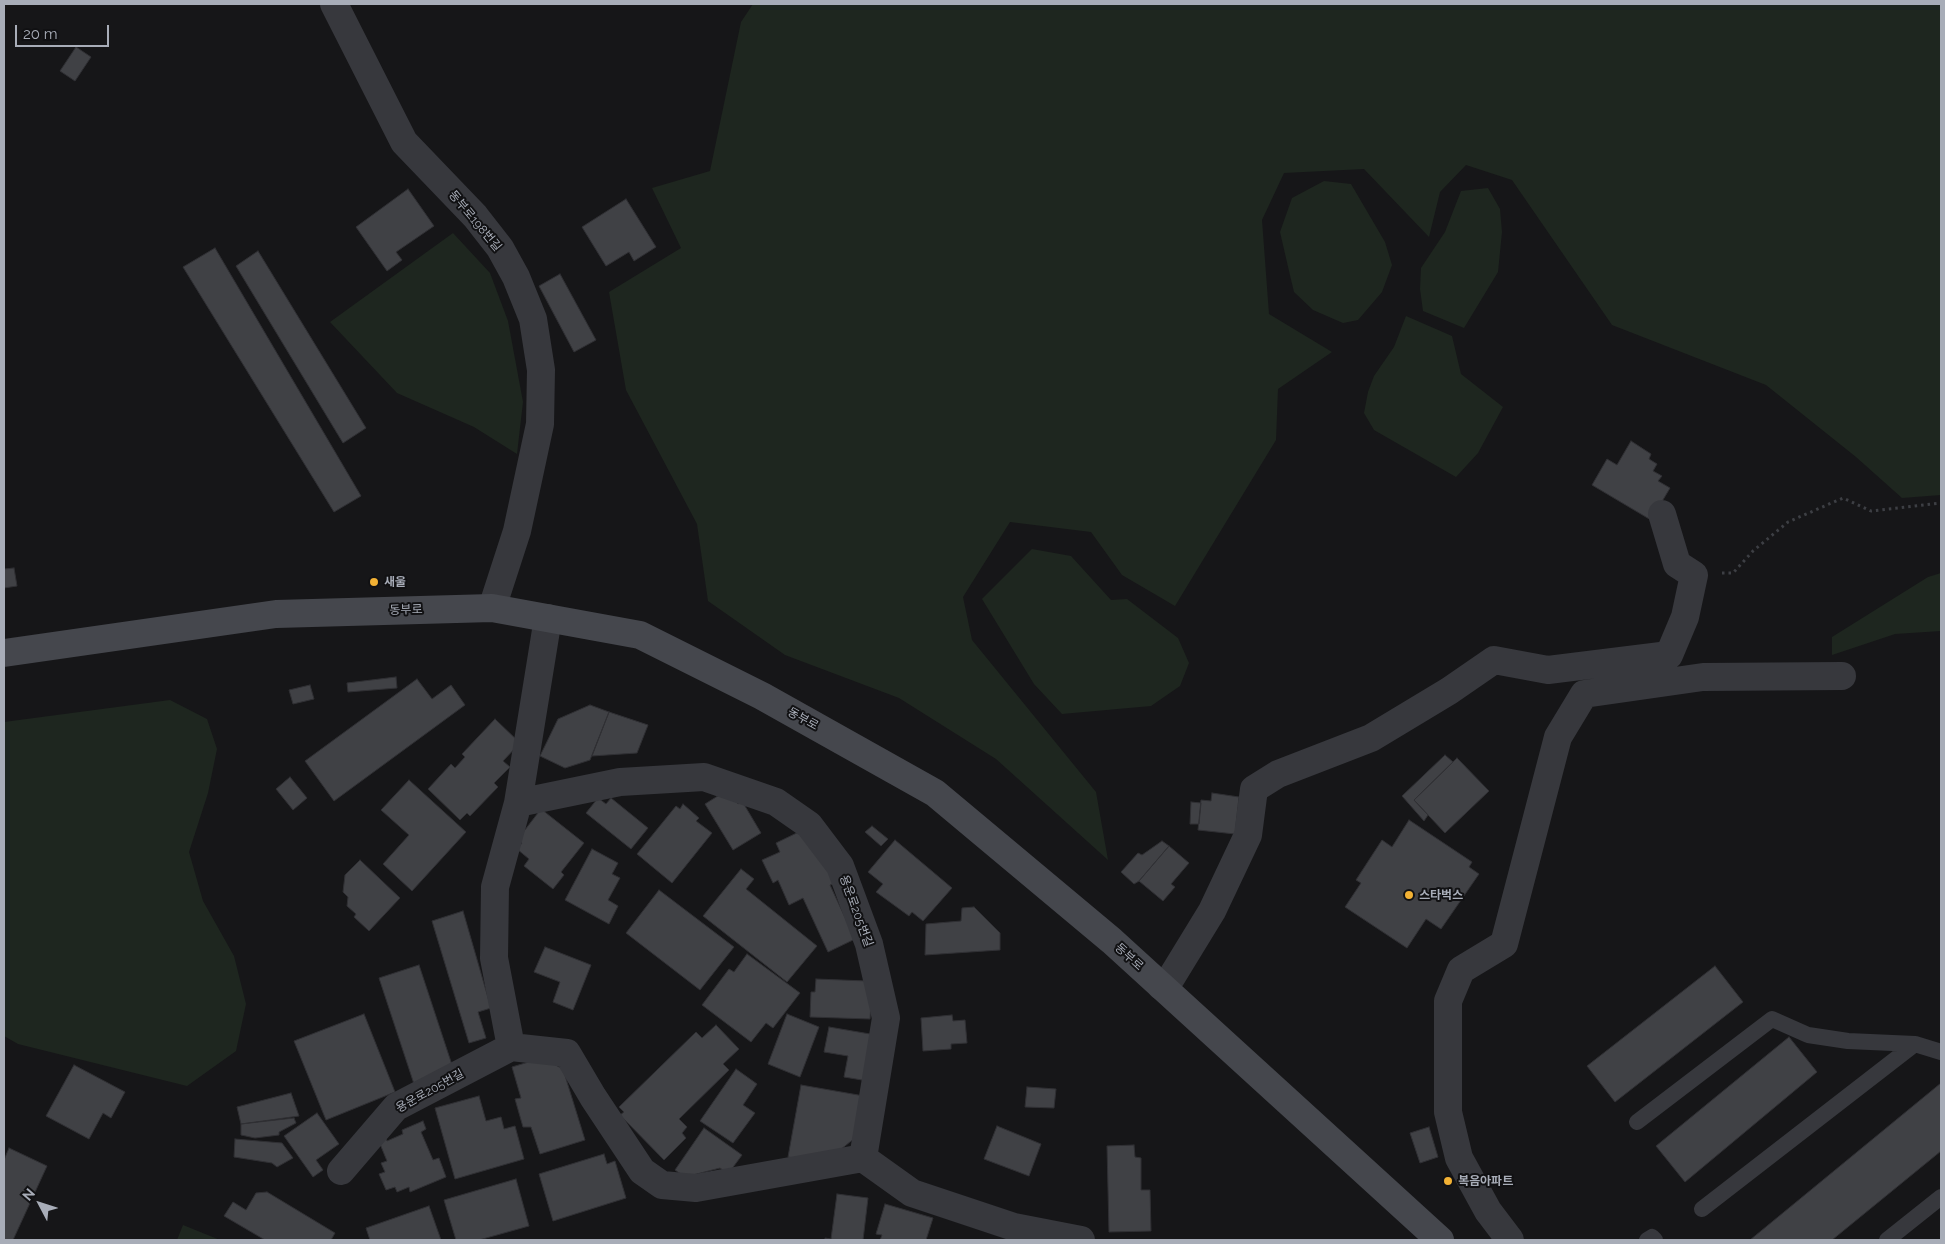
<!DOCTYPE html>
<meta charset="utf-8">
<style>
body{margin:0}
#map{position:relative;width:1945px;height:1244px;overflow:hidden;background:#161618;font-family:Raleway,sans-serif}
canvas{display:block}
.frame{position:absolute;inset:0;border:5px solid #a8adb8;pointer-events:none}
.north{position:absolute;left:15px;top:1179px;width:50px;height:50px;-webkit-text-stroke:4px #111113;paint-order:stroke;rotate:310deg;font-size:14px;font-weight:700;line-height:20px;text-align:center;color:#a8adb8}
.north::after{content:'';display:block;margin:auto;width:18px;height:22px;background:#a8adb8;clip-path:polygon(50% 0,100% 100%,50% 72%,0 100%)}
.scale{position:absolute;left:15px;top:25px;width:94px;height:22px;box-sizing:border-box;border:2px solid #a8adb8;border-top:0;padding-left:6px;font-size:15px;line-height:18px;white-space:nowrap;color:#a8adb8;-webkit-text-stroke:4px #111113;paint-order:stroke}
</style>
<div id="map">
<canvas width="1945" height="1244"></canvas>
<div class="frame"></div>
<div class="north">N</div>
<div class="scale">20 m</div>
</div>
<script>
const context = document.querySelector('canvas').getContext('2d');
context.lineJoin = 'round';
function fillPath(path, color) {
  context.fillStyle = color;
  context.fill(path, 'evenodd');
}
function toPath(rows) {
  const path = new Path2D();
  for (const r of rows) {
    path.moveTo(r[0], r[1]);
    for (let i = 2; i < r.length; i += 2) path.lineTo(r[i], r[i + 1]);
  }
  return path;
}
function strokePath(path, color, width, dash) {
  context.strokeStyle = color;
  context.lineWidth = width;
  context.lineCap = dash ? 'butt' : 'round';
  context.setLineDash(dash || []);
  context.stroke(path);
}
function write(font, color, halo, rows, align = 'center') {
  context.font = font + ' Raleway,"Noto Sans KR",sans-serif';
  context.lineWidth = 4;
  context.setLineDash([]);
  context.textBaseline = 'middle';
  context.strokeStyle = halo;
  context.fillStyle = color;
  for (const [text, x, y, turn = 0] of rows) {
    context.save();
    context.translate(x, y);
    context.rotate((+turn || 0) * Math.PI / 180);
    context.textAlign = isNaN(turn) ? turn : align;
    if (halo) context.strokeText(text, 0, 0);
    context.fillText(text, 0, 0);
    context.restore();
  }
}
fillPath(toPath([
 [753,4,1941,4,1941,495,1902,498,1856,457,1766,385,1612,325,1512,180,1466,165,1440,192,1429,237,1364,169,1284,173,1262,220,1269,314,1332,352,1278,389,1276,440,1175,606,1122,575,1091,532,1010,522,963,597,972,640,1096,792,1108,860,996,759,899,698,785,655,708,601,697,524,626,390,609,292,681,248,652,188,710,171,741,22],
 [1324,181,1351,184,1385,242,1392,265,1382,292,1358,320,1343,323,1313,310,1294,292,1289,271,1280,232,1292,198],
 [1488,188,1500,209,1502,232,1498,272,1464,328,1423,311,1420,289,1421,268,1445,232,1461,191],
 [453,233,490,273,508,321,523,402,517,454,474,427,397,393,330,322],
 [1406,316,1452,336,1461,374,1503,407,1478,453,1456,477,1374,430,1364,413,1368,392,1374,376,1394,347],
 [1032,549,1071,556,1111,600,1127,599,1178,638,1189,663,1180,686,1151,706,1062,714,1034,684,982,599],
 [1941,573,1941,631,1895,634,1832,655,1832,637,1928,577],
 [170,700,207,719,217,749,208,793,189,852,203,901,234,956,246,1004,236,1051,187,1086,18,1044,4,1036,4,722],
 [183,1225,220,1240,177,1240]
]), '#1e261f');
const building = toPath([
 [76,47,91,57,75,81,60,71,76,47],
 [408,189,434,226,396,252,402,260,387,271,356,227,408,189],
 [626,199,656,247,634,261,629,252,606,266,582,227,626,199],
 [215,248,361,496,334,512,183,267,215,248],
 [258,251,366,428,343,443,236,266,258,251],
 [560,274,596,340,574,352,539,286,560,274],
 [1631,441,1651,454,1649,459,1657,464,1653,471,1662,476,1658,481,1670,488,1651,520,1592,485,1607,459,1617,465,1631,441],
 [14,568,17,586,4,588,4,569,14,568],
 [396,677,397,688,348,692,347,683,396,677],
 [417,679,432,699,451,685,465,705,334,801,305,761,417,679],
 [310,685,314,699,293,704,289,690,310,685],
 [590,705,609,712,590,760,565,768,540,756,558,719,590,705],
 [609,712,648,725,637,753,592,756,609,712],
 [495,719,520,743,503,761,510,767,494,783,498,787,470,816,467,813,460,820,428,789,451,764,455,768,465,757,462,754,495,719],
 [1445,755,1453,762,1414,800,1428,815,1424,821,1402,796,1445,755],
 [1457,758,1489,791,1445,833,1414,800,1457,758],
 [290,777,307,798,293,810,276,789,290,777],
 [409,780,466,832,412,891,383,864,409,835,381,810,409,780],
 [729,789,738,804,742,801,761,833,733,850,705,804,729,789],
 [1212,793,1239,797,1235,834,1198,830,1201,800,1211,801,1212,793],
 [598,798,606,804,611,798,648,828,631,849,586,813,598,798],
 [1191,802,1201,803,1199,824,1190,824,1191,802],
 [683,804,699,818,696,821,712,833,672,883,637,854,676,806,680,809,683,804],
 [541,809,584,843,561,872,564,875,553,889,524,866,529,859,517,849,522,843,518,839,541,809],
 [1409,820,1472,862,1469,867,1479,874,1441,929,1426,919,1407,948,1345,907,1361,883,1356,880,1382,840,1392,847,1409,820],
 [872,826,888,839,881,846,865,832,872,826],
 [805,829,835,883,830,885,855,939,828,952,803,898,789,905,778,880,773,883,762,860,780,852,776,843,805,829],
 [895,840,952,888,923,921,912,912,909,916,876,892,883,884,868,872,895,840],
 [1162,841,1169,846,1139,881,1134,884,1121,872,1138,853,1142,855,1162,841],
 [1169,846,1189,863,1171,884,1175,887,1163,901,1139,881,1169,846],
 [592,849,618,863,612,874,620,878,608,900,618,906,609,924,565,900,592,849],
 [360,860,400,898,369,931,354,917,356,914,347,906,348,897,343,892,345,875,360,860],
 [741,869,754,879,746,889,817,946,787,982,703,916,741,869],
 [659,890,734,947,700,990,626,933,659,890],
 [974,907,1000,933,1000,950,925,955,926,924,961,921,962,908,974,907],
 [463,911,491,1008,478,1012,486,1038,469,1043,432,921,463,911],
 [545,947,591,965,573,1010,553,1002,560,982,534,972,545,947],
 [747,954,800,993,773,1028,766,1023,751,1042,702,1005,729,969,734,972,747,954],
 [419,965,455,1074,415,1087,379,978,419,965],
 [1715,966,1743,1002,1615,1102,1587,1066,1715,966],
 [816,979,867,981,872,987,870,1019,810,1017,811,992,815,992,816,979],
 [364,1014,395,1092,326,1120,294,1041,364,1014],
 [787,1014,819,1027,800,1077,768,1064,787,1014],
 [952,1015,953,1021,965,1020,967,1043,951,1044,951,1049,923,1051,921,1018,952,1015],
 [716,1025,739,1049,723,1064,729,1070,679,1119,687,1127,682,1133,686,1138,664,1160,620,1115,624,1112,619,1107,696,1032,702,1038,716,1025],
 [829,1027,876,1035,868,1081,844,1077,848,1056,824,1052,829,1027],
 [1789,1037,1817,1072,1685,1182,1656,1146,1789,1037],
 [542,1058,563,1069,585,1140,540,1154,531,1127,523,1127,515,1099,521,1098,512,1067,542,1058],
 [74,1065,125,1092,111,1118,103,1113,89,1139,46,1116,74,1065],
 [736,1069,757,1084,743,1105,755,1113,733,1143,700,1121,736,1069],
 [1941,1083,1941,1151,1832,1240,1750,1240,1941,1083],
 [801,1085,864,1096,856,1137,834,1155,804,1160,788,1157,801,1085],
 [1027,1087,1056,1089,1054,1108,1025,1107,1027,1087],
 [291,1093,299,1116,241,1124,237,1107,291,1093],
 [479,1096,486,1121,501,1117,504,1129,515,1126,524,1159,455,1179,435,1108,479,1096],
 [317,1113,339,1144,316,1160,323,1170,313,1177,284,1136,317,1113],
 [294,1118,296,1123,279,1132,279,1135,255,1138,241,1135,241,1124,294,1118],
 [423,1121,426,1129,421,1132,433,1160,439,1158,446,1177,410,1192,409,1187,397,1192,395,1187,386,1190,379,1174,385,1172,381,1163,387,1161,378,1139,385,1136,387,1141,403,1134,402,1130,423,1121],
 [997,1126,1041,1144,1029,1176,984,1159,997,1126],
 [1429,1127,1438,1157,1420,1163,1410,1133,1429,1127],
 [704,1128,742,1155,728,1174,720,1168,685,1177,675,1170,704,1128],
 [235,1139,282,1143,293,1158,277,1167,272,1163,234,1157,235,1139],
 [1134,1145,1135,1157,1141,1158,1141,1190,1150,1190,1151,1231,1109,1232,1107,1146,1134,1145],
 [9,1148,47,1166,13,1240,4,1240,4,1160,9,1148],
 [604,1154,607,1164,615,1161,626,1198,553,1221,539,1174,604,1154],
 [516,1179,529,1226,479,1240,456,1240,444,1200,516,1179],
 [267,1192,335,1233,331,1240,265,1240,224,1216,233,1202,246,1210,256,1193,267,1192],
 [837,1194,868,1198,863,1240,825,1240,825,1238,831,1239,837,1194],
 [885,1204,933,1218,926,1240,880,1240,882,1235,876,1234,885,1204],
 [429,1206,441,1240,370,1240,366,1228,429,1206]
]);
fillPath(building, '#404145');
strokePath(building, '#303034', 1);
strokePath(toPath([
 [1722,573,1733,573,1753,551,1788,522,1843,498,1871,511,1941,503]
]), '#3d3f44', 3, [2.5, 4]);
strokePath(toPath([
 [1637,1122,1772,1019,1808,1035,1848,1041,1915,1044,1941,1052],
 [1702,1209,1915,1044],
 [1647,1240,1652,1237,1655,1240],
 [1887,1240,1941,1197]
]), '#37383d', 16);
strokePath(toPath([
 [334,4,404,142,475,216,500,248,516,277,533,319,541,370,540,424,517,531,492,608],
 [518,803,620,782,704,777,776,802,809,825,840,866,869,944,886,1018,863,1158],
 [1161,986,1171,978,1212,911,1248,835,1254,789,1278,774,1371,738,1449,691,1494,660,1548,670,1669,655,1685,617,1694,575,1677,564,1662,514],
 [511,1047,494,958,495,887,518,803,548,618],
 [341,1171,396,1107,511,1047,567,1053,593,1097,642,1171,662,1185,696,1188,863,1158,912,1193,1014,1227,1081,1240],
 [1510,1240,1488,1211,1459,1158,1448,1112,1448,1001,1461,970,1504,944,1558,737,1584,694,1703,677,1842,676]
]), '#37383d', 28);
strokePath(toPath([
 [4,653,276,614,492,608,640,635,762,696,935,793,1112,941,1440,1240]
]), '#45474d', 28);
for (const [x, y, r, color] of [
 [374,582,5,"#f2b134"],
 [1409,895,5,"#f2b134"],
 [1448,1181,5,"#f2b134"]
]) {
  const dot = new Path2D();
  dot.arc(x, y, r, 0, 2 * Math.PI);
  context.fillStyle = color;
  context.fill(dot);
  strokePath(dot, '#111113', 2);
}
write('12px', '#a8adb8', '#111113', [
 ["동부로198번길",475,221,50],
 ["동부로",406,610,-2],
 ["동부로",803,719,29],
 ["용운로205번길",856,911,70],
 ["동부로",1129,957,42],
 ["용운로205번길",430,1091,-29]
]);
write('bold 12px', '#a8adb8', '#111113', [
 ["새울",384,582],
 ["스타벅스",1419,895],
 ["복음아파트",1458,1181]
], 'left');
</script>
